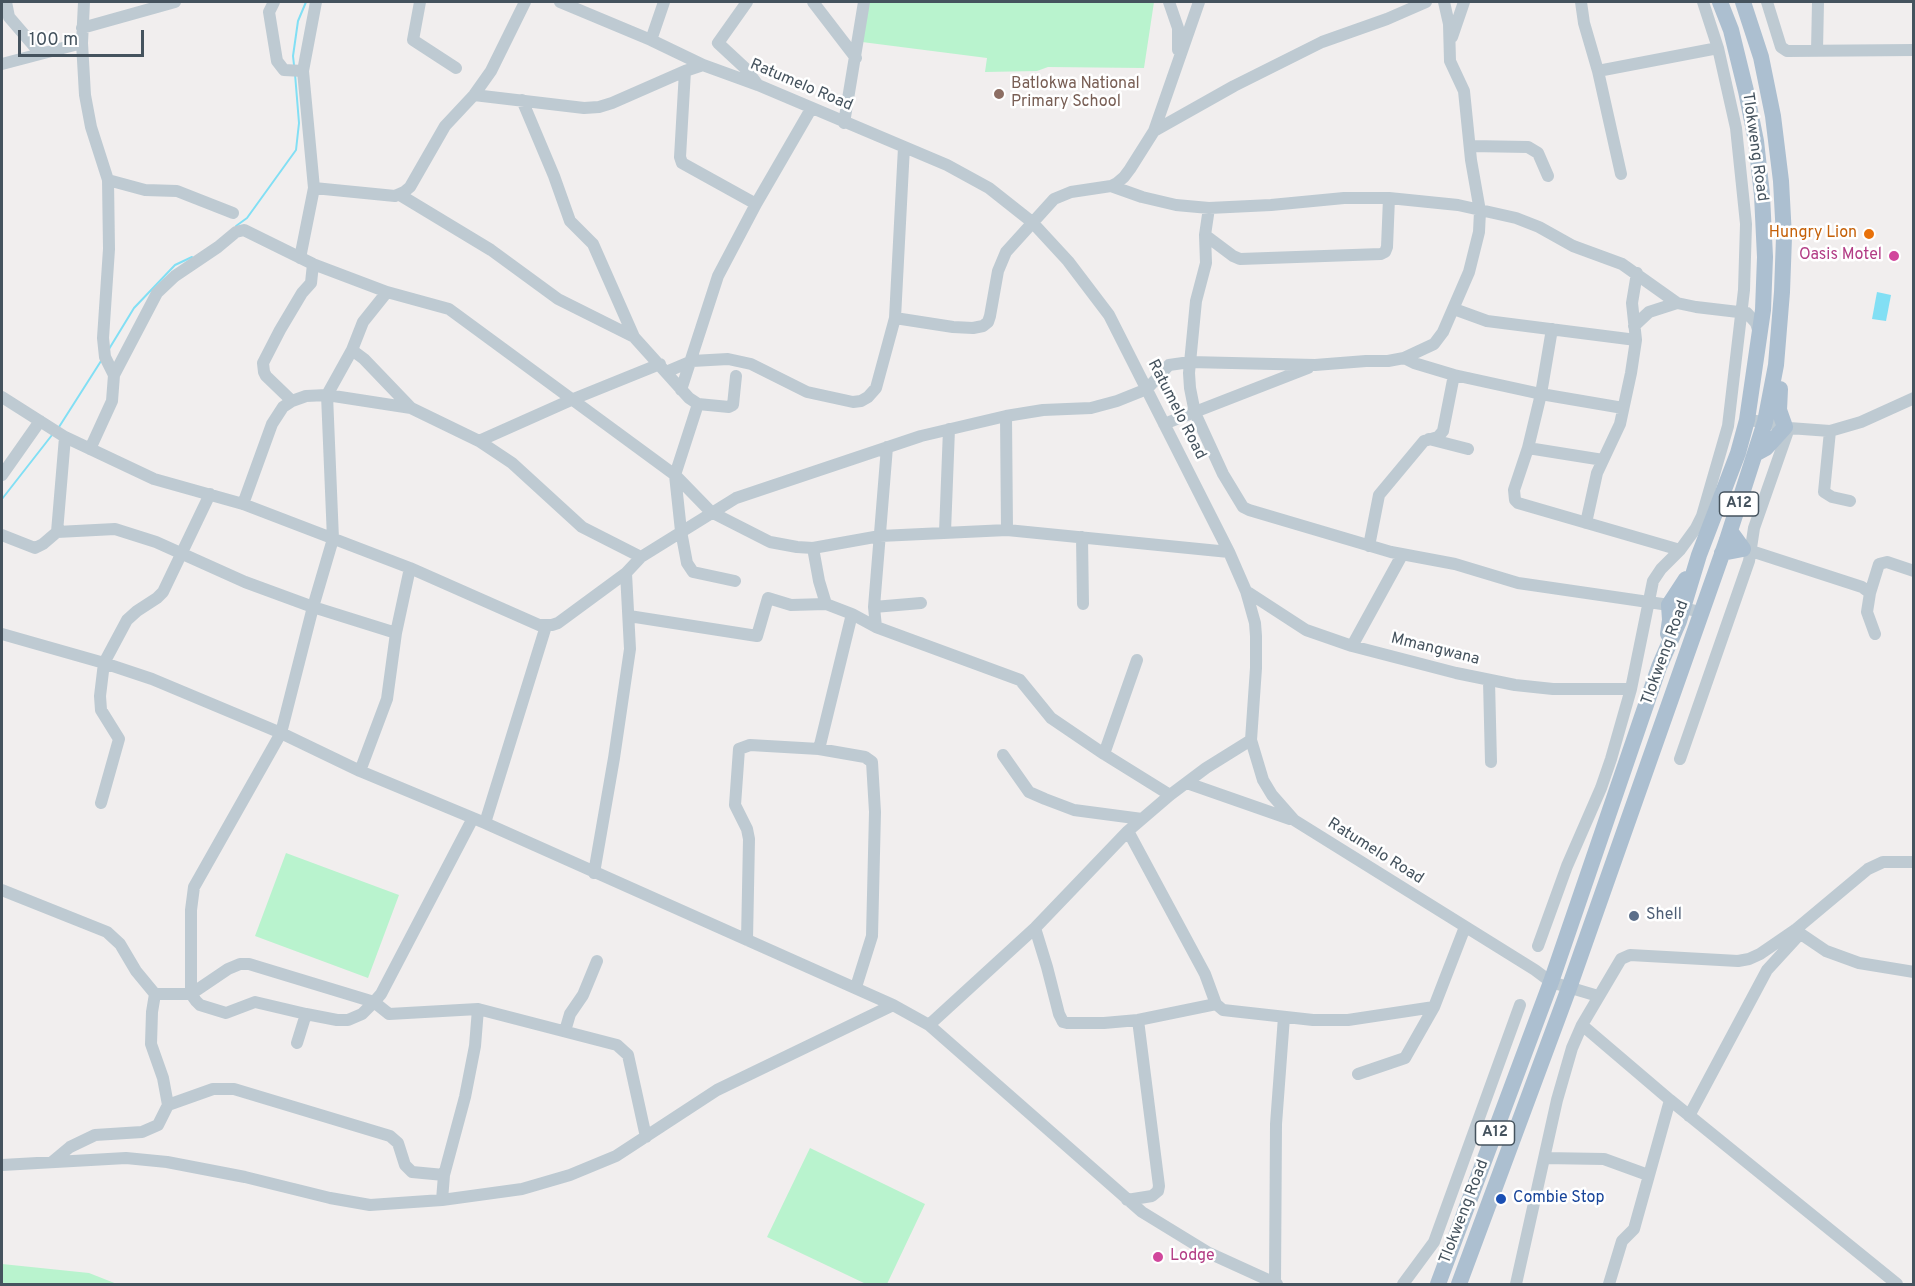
<!DOCTYPE html>
<style>
body{margin:0}
#map{position:relative;width:1915px;height:1286px;overflow:hidden;background:#f1eeee;font-family:Overpass,sans-serif}
canvas{display:block}
.frame{position:absolute;inset:0;border:3px solid #45535e;pointer-events:none}
.scale{position:absolute;left:18px;top:30px;width:126px;height:27px;box-sizing:border-box;border:3px solid #45535e;border-top:0;padding-left:8px;font-size:18px;line-height:21px;white-space:nowrap;color:#45535e;-webkit-text-stroke:4px #fff;paint-order:stroke}
</style>
<div id="map">
<canvas width="1915" height="1286"></canvas>
<div class="frame"></div>
<div class="scale">100 m</div>
</div>
<script>
const context = document.querySelector('canvas').getContext('2d');
context.lineJoin = 'round';
function fillPath(path, color) {
  context.fillStyle = color;
  context.fill(path, 'evenodd');
}
function toPath(rows) {
  const path = new Path2D();
  for (const r of rows) {
    path.moveTo(r[0], r[1]);
    for (let i = 2; i < r.length; i += 2) path.lineTo(r[i], r[i + 1]);
  }
  return path;
}
function strokePath(path, color, width, dash) {
  context.strokeStyle = color;
  context.lineWidth = width;
  context.lineCap = dash ? 'butt' : 'round';
  context.setLineDash(dash || []);
  context.stroke(path);
}
function write(font, color, halo, rows, align = 'center') {
  context.font = font + ' Overpass,sans-serif';
  context.lineWidth = 5;
  context.setLineDash([]);
  context.textBaseline = 'middle';
  context.strokeStyle = halo;
  context.fillStyle = color;
  for (const [text, x, y, turn = 0] of rows) {
    context.save();
    context.translate(x, y);
    context.rotate((+turn || 0) * Math.PI / 180);
    context.textAlign = isNaN(turn) ? turn : align;
    if (halo) context.strokeText(text, 0, 0);
    context.fillText(text, 0, 0);
    context.restore();
  }
}
fillPath(toPath([
 [869,2,1154,2,1144,68,1048,67,1037,71,985,72,987,58,862,42],
 [286,853,399,895,368,978,255,936],
 [810,1148,925,1204,887,1284,866,1284,767,1237],
 [2,1264,89,1273,117,1284,2,1284]
]), '#b9f3ce');
fillPath(toPath([
 [1877,292,1891,295,1886,321,1872,319]
]), '#82dff4');
strokePath(toPath([
 [294,65,293,56,298,21,306,2],
 [236,226,247,218,296,150,299,123,295,74],
 [109,349,134,308,175,265,192,257],
 [59,427,101,361],
 [2,499,52,435]
]), '#82dff4', 2);
strokePath(toPath([
 [6,2,9,17,40,53],
 [84,2,82,43,85,95,91,127,108,180,109,249,103,338,105,357,114,375,112,401,90,449],
 [274,2,269,12,277,61,284,70,303,71],
 [420,2,413,40,456,68],
 [560,2,651,40,703,65,758,85,947,165,989,188,1032,222,1068,261,1109,315,1229,552,1246,591,1255,623,1256,636,1256,668,1251,740,1263,780,1272,795,1294,820,1535,970,1551,982,1598,996],
 [747,2,718,43,746,69,758,85],
 [813,2,856,58],
 [1169,2,1178,28,1178,50],
 [1581,2,1584,23,1598,71,1621,174],
 [1767,2,1781,47,1787,51,1914,50],
 [82,28,175,2],
 [1452,37,1464,2],
 [651,40,664,2],
 [1817,51,1818,2],
 [2,64,82,43],
 [685,71,680,157,682,163,756,204],
 [1598,71,1718,48],
 [474,95,584,108,599,107,612,103,685,71,703,65],
 [522,100,554,176,570,221,593,244,634,337,689,398,698,404,675,475,681,531,687,563,693,572,735,581],
 [844,123,864,2],
 [1154,131,1199,2],
 [1470,146,1528,147,1538,153,1548,176],
 [108,180,145,190,177,191,233,213],
 [1111,186,1142,197,1176,205,1209,208,1271,205,1344,198,1389,198,1458,205,1516,218,1539,227,1573,246,1622,264,1677,303,1696,307,1747,313,1756,323,1759,333],
 [314,188,395,196,404,192,410,187,445,126,474,95,491,71,525,2],
 [400,195,491,250,558,299,634,337],
 [1209,208,1205,235,1206,263,1196,301,1189,373,1190,388,1195,413,1223,474,1243,507,1249,510,1391,552,1455,564,1518,583,1669,605,1701,612],
 [1205,235,1233,256,1240,259,1381,254,1385,252,1387,247,1389,198],
 [300,258,314,188,303,71,316,2],
 [387,292,363,322,352,350,364,359,411,408,479,441,512,463,582,527,641,557],
 [1454,309,1487,321,1636,340],
 [895,318,953,327,973,328,983,326,988,322,990,316,998,271,1006,252,1054,199,1071,192,1111,186,1117,183,1124,177,1130,169,1154,131,1234,86,1322,42,1387,19,1426,2],
 [1634,326,1649,312,1677,303],
 [1552,329,1541,394,1528,448,1514,490,1515,500,1518,503,1680,550],
 [1404,358,1414,363,1454,375,1541,394,1623,408],
 [666,372,692,361,728,359,751,364,807,392,853,402,861,401,868,397,876,388,895,318,904,147],
 [114,375,157,293,175,276,218,247,236,232,244,230,313,264,387,292,449,309,675,475,711,512,770,542,797,547,813,548,880,536,1007,530,1229,552],
 [681,390,718,276,756,204,811,109],
 [2,397,65,437,154,479,243,504,410,568,539,625,552,625,558,623,626,573,641,557,736,498,921,436,1006,416,1043,410,1091,408,1117,401,1147,389,1169,365,1190,362,1315,365,1366,361,1388,361,1404,358,1434,344,1443,332,1469,272,1479,232,1480,211,1471,160,1464,91,1450,61,1449,24,1444,2],
 [292,401,266,376,264,372,263,363,280,330,302,293,311,283,313,264],
 [698,404,729,407,733,405,736,376],
 [1006,416,1007,530],
 [1747,420,1765,422,1789,428,1830,431,1861,422,1914,398],
 [1164,424,1308,368],
 [1830,431,1824,492,1832,497,1850,501],
 [1429,439,1468,449],
 [479,441,571,400,660,364],
 [1528,448,1603,460],
 [2,475,40,421],
 [243,504,272,424,283,407,292,401,306,396,327,395,411,408],
 [1586,523,1597,473,1620,424,1631,373,1636,340,1632,303,1637,273],
 [57,532,65,437],
 [945,532,949,429],
 [2,535,35,548,43,544,57,532,115,529,156,542,245,582,313,607,396,633],
 [1082,537,1083,604],
 [1369,546,1379,495,1424,441,1438,437,1443,431,1454,375],
 [813,548,819,581,826,604],
 [1745,549,1862,587,1870,593,1867,612,1875,634],
 [1246,591,1306,630,1352,646,1456,673,1515,685,1553,689,1631,689],
 [1870,593,1879,564,1887,562,1914,571],
 [874,607,921,603],
 [629,616,757,636,768,598,791,605,826,604,852,614,876,627,1020,680,1051,718,1104,754,1170,795],
 [876,627,874,607,887,447],
 [2,634,104,663,152,679,281,733,360,771,485,823,893,1005,929,1025,1142,1212,1209,1253,1277,1284],
 [1352,646,1402,555],
 [1489,681,1491,762],
 [819,749,852,614],
 [1104,754,1137,660],
 [1003,755,1029,792,1045,799,1074,810,1142,819],
 [1680,759,1749,561,1754,528,1789,428],
 [360,771,387,699,396,633,410,568],
 [1187,783,1290,819],
 [101,803,119,739,101,710,100,696,104,663,127,620,137,611,157,598,163,592,210,494],
 [473,818,381,994,374,1002,389,1014,478,1009,617,1045,628,1055,646,1137],
 [485,823,546,626],
 [1128,831,1205,974,1216,1004,1223,1010,1313,1020,1348,1020,1434,1007,1465,927],
 [594,873,614,758,630,649,626,573],
 [2,890,107,932,120,944,136,971,155,994,152,1012,151,1044,163,1078,168,1105,158,1125,142,1132,95,1135,70,1147,52,1162],
 [1035,928,1047,967,1059,1014,1063,1022,1067,1023,1104,1023,1138,1020,1216,1004],
 [1795,930,1826,951,1859,963,1914,972],
 [747,940,749,839,747,829,735,805,739,749,750,745,819,749,865,757,872,762,875,812,872,936,856,987],
 [1538,946,1567,866,1601,788,1611,759,1631,689,1653,581,1661,569,1680,550,1696,528,1702,516,1728,426,1744,290,1746,224,1736,128,1718,48,1703,2],
 [155,994,191,994,228,969,240,964,249,964,374,1002,362,1014,348,1020,337,1020,306,1014],
 [929,1025,1035,928,1128,831,1170,795,1206,768,1251,740],
 [1582,1025,1670,1100,1897,1284],
 [565,1031,570,1014,583,995,597,961],
 [297,1043,306,1014,255,1002,226,1013,200,1005,196,1001,191,994,191,910,194,887,281,733,313,607,333,539,327,395,352,350],
 [1358,1074,1405,1058,1434,1007],
 [168,1105,213,1089,234,1089,390,1136,398,1143,405,1165,412,1172,444,1175],
 [1689,1116,1767,970,1800,934],
 [1544,1158,1604,1159,1648,1175],
 [2,1165,126,1158,167,1162,245,1177,330,1198,370,1205,442,1200,522,1189,570,1175,616,1156,717,1090,893,1005],
 [442,1200,444,1175,465,1097,475,1046,478,1009],
 [1127,1200,1152,1196,1158,1191,1159,1186,1138,1020],
 [1275,1284,1276,1124,1284,1017],
 [1403,1284,1434,1242,1520,1005],
 [1516,1284,1557,1100,1572,1048,1582,1025,1621,959,1630,955,1738,961,1749,959,1760,954,1795,930,1868,869,1883,862,1914,862],
 [1609,1284,1622,1241,1634,1229,1670,1100]
]), '#becad2', 12);
strokePath(toPath([
 [1755,454,1766,448,1785,427,1779,410,1780,389],
 [1722,553,1743,549,1730,531],
 [1668,634,1670,620,1669,605,1686,579],
 [1438,1284,1551,982,1659,667,1679,621,1699,555,1738,453,1747,420,1763,310,1765,257,1762,195,1756,141,1746,91,1731,30,1720,2],
 [1459,1284,1569,988,1727,540,1765,422,1776,365,1782,292,1784,237,1781,181,1773,116,1761,57,1743,2]
]), '#acbfd0', 16);
for (const [x, y, r, color] of [
 [999,94,6,"#8d6e63"],
 [1869,234,6,"#e8710a"],
 [1894,256,6,"#d1479c"],
 [1634,916,6,"#5c6f8a"],
 [1501,1199,6,"#1a4fb4"],
 [1158,1257,6,"#d1479c"]
]) {
  const dot = new Path2D();
  dot.arc(x, y, r, 0, 2 * Math.PI);
  context.fillStyle = color;
  context.fill(dot);
  strokePath(dot, '#fff', 2);
}
for (const [x, y, w] of [
 [1739,504,39],
 [1495,1133,39]
]) {
  const box = new Path2D();
  box.roundRect(x - w / 2, y - 12, w, 24, 4.5);
  context.fillStyle = '#fff';
  context.fill(box);
  strokePath(box, '#45535e', 1.5);
}
write('bold 15px', '#45535e', null, [
 ["A12",1739,504],
 ["A12",1495,1133]
]);
write('16px', '#785e54', '#fff', [
 ["Batlokwa National",1011,85],
 ["Primary School",1011,103]
], 'left');
write('16px', '#45535e', '#fff', [
 ["Ratumelo Road",801,86,23],
 ["Tlokweng Road",1754,147,82],
 ["Ratumelo Road",1176,410,63],
 ["Mmangwana",1435,650,14],
 ["Tlokweng Road",1666,653,-70],
 ["Ratumelo Road",1375,852,32],
 ["Tlokweng Road",1465,1212,-69]
]);
write('16px', '#c56008', '#fff', [
 ["Hungry Lion",1857,234]
], 'right');
write('16px', '#b23c85', '#fff', [
 ["Oasis Motel",1882,256],
 ["Lodge",1170,1257,"left"]
], 'right');
write('16px', '#4e5e75', '#fff', [
 ["Shell",1646,916]
], 'left');
write('16px', '#164399', '#fff', [
 ["Combie Stop",1513,1199]
], 'left');
</script>
